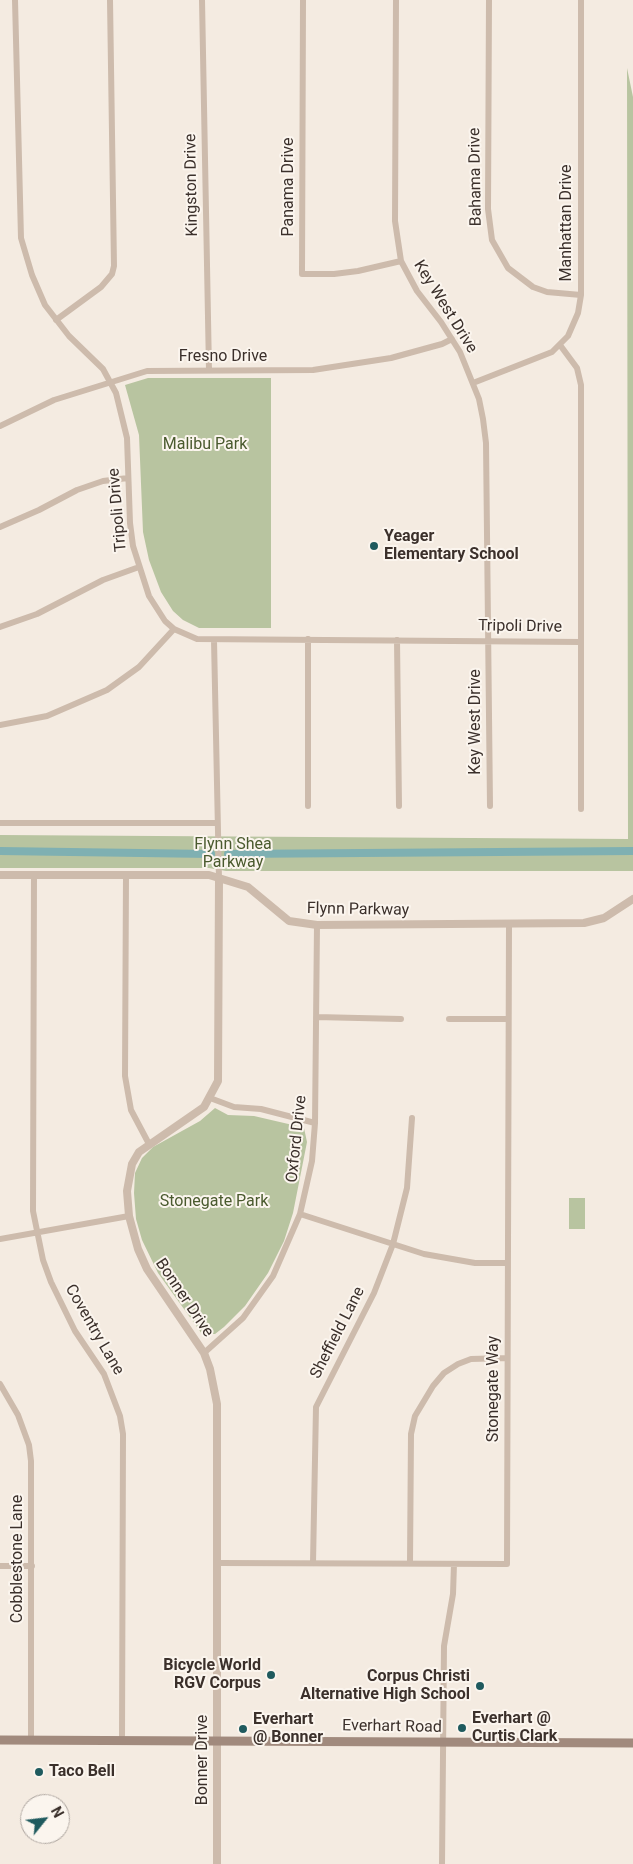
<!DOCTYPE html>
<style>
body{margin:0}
#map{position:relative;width:633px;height:1864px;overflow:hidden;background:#f4ebe1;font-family:Roboto,sans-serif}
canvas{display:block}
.north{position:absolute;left:20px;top:1794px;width:50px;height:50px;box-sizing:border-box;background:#fbf5ee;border:1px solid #aea6a0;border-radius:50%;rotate:61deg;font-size:14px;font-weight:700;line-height:20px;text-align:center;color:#3b302b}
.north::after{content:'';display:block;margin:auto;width:18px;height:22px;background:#1f5a5e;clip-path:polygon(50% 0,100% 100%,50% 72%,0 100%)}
</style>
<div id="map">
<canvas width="633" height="1864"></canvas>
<div class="north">N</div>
</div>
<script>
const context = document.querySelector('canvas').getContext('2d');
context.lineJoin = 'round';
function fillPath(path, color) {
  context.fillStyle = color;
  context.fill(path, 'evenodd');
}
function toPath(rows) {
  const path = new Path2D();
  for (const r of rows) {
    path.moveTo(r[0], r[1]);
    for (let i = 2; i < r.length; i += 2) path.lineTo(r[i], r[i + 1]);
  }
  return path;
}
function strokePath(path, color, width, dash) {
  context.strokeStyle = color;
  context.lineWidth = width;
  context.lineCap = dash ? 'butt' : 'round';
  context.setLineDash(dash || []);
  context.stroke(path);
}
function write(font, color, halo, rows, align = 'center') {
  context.font = font + ' Roboto,sans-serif';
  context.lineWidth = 4;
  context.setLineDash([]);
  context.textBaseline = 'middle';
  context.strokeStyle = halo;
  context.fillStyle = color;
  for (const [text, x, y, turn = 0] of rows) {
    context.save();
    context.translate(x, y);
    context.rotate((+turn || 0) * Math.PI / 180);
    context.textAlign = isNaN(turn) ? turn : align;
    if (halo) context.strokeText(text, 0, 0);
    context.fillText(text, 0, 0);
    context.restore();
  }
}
fillPath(toPath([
 [627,68,633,97,633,871,226,871,209,868,0,868,0,835,628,839],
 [148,378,271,378,271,628,199,628,183,620,173,611,161,592,149,560,143,532,139,435,125,385],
 [215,1108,228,1115,254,1116,297,1126,304,1128,307,1142,293,1213,284,1241,268,1273,245,1306,224,1327,215,1334,202,1334,158,1273,142,1240,136,1219,134,1193,135,1173,142,1158,153,1147,200,1121],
 [569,1198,585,1198,585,1229,569,1229]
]), '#b8c4a0');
strokePath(toPath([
 [0,851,211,854],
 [228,854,633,851]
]), '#7fb0b2', 8);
strokePath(toPath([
 [15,0,21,238,32,275,45,305,69,336,103,369,116,393,127,438,130,523,133,546,149,596,165,621,174,629,197,639,581,642],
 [202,0,209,370],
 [303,0,302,274,334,274,358,271,401,261],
 [396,0,395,221,401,261,417,291,441,322,460,352,479,399,483,419,486,443,490,806],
 [489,0,488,209,492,240,508,268,533,287,547,292,581,295],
 [56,320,101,287,112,274,114,266,110,0],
 [560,345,577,368,581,385,581,809],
 [473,383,552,352,568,336,578,313,581,295,581,0],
 [0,426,54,400,147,371,313,370,391,358,442,344,452,339],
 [0,527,39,510,77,490,103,481,128,478],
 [0,627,37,614,103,580,139,567],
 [214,640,219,879],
 [397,640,399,806],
 [0,725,47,716,107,690,139,667,174,629],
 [308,806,308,639],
 [0,823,217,823],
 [34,875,33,1211,43,1260,51,1282,75,1331,104,1374,120,1416,123,1434,122,1740],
 [126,875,125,1076,131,1110,149,1144],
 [316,1017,401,1019],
 [449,1019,507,1019],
 [210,1098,234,1107,261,1109,315,1123],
 [300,1214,424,1254,475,1263,507,1263],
 [0,1239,129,1216],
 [204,1353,243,1318,273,1276,300,1214,312,1161,315,1123,317,925],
 [0,1384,18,1415,29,1445,31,1461,31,1740],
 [219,1563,507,1564,509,925],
 [313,1563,316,1407,374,1293,393,1244,407,1188,412,1118],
 [410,1563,411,1434,415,1416,433,1386,444,1373,458,1364,471,1359,507,1358],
 [0,1566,32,1566],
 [442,1864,444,1646,453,1594,454,1564]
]), '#cdbbac', 6);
strokePath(toPath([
 [0,875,209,875,248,887,289,921,317,925,584,923,604,918,633,899],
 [217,1864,217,1404,210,1369,204,1353,147,1269,138,1249,129,1216,127,1191,132,1164,139,1152,204,1107,218,1081,219,879]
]), '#cdbbac', 8);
strokePath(toPath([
 [0,1740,633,1743]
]), '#a18a7d', 9);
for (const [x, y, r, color] of [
 [374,546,5,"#1f5a5e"],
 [271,1675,5,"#1f5a5e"],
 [480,1686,5,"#1f5a5e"],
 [462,1728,5,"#1f5a5e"],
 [243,1729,5,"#1f5a5e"],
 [39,1772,5,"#1f5a5e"]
]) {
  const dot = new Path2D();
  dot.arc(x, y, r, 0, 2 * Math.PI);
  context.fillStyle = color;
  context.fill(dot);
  strokePath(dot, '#fbf5ee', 2);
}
write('16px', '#3b302b', '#fbf5ee', [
 ["Bahama Drive",476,177,-91],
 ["Kingston Drive",192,185,-91],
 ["Panama Drive",289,187,-90],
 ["Manhattan Drive",567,223,-90],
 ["Key West Drive",445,307,58],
 ["Fresno Drive",223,357],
 ["Tripoli Drive",118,510,-95],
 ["Tripoli Drive",520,627,1],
 ["Key West Drive",476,722,-90],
 ["Flynn Parkway",358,910,1],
 ["Oxford Drive",297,1139,-84],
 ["Bonner Drive",184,1298,56],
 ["Coventry Lane",94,1330,60],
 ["Sheffield Lane",338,1333,-63],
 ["Stonegate Way",494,1389,-90],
 ["Cobblestone Lane",18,1559,-90],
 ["Everhart Road",392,1727,1],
 ["Bonner Drive",203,1760,-90]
]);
write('16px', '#4a5a2e', '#fbf5ee', [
 ["Malibu Park",205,445],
 ["Flynn Shea",233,845],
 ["Parkway",233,863],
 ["Stonegate Park",214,1202]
]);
write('bold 16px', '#3b302b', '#fbf5ee', [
 ["Yeager",384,537],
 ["Elementary School",384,555],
 ["Bicycle World",261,1666,"right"],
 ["RGV Corpus",261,1684,"right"],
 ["Corpus Christi",470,1677,"right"],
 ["Alternative High School",470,1695,"right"],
 ["Everhart @",472,1719],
 ["Curtis Clark",472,1737],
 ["Everhart",253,1720],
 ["@ Bonner",253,1738],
 ["Taco Bell",49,1772]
], 'left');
</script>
